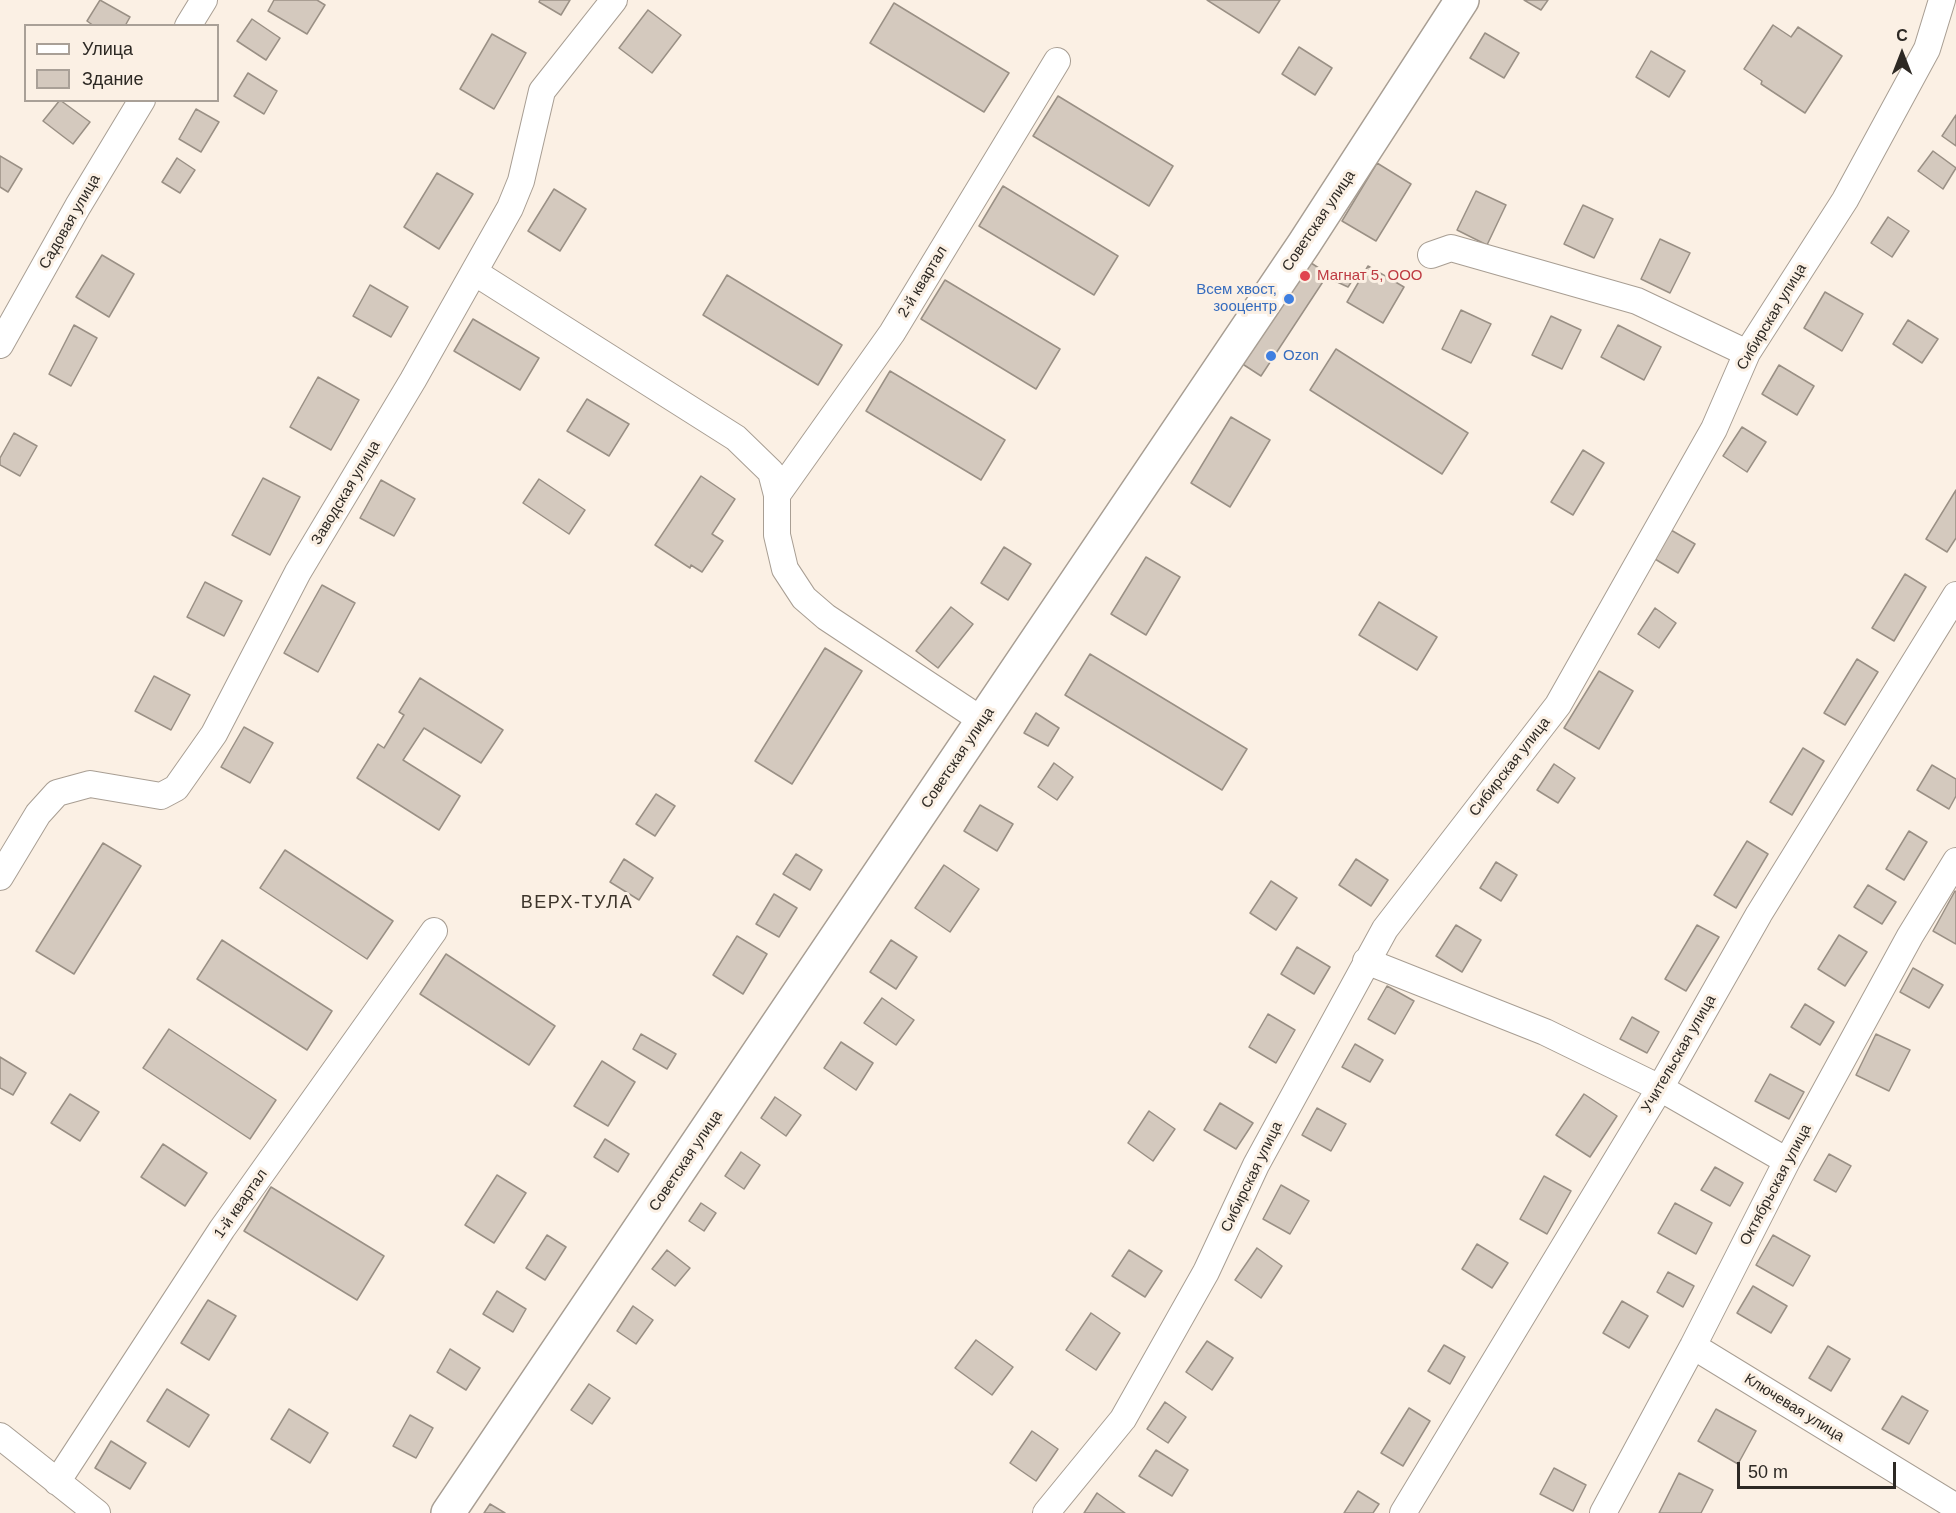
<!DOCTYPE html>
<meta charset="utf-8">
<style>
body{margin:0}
#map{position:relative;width:1956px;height:1513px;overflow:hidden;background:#fbf0e4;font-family:Helvetica,sans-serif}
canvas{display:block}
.legend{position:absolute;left:24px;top:24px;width:195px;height:78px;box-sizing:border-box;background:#fbf0e4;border:2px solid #a9a097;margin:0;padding:8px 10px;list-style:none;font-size:18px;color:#2d2924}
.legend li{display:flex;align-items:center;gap:12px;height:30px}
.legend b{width:30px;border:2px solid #a9a097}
.north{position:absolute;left:1872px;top:24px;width:60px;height:60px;-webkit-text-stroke:4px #fbf0e4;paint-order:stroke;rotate:0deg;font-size:16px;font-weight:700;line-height:24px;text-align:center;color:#2d2924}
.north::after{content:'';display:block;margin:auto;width:21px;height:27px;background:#2d2924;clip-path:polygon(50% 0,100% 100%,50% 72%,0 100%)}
.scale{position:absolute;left:1737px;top:1462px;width:159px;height:27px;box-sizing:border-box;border:3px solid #2d2924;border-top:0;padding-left:8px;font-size:18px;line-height:21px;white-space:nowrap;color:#2d2924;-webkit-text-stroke:4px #fbf0e4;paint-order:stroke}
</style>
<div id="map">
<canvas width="1956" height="1513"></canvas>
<ul class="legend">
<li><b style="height:8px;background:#fff"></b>Улица</li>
<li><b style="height:16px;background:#d4c9be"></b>Здание</li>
</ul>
<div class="north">С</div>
<div class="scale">50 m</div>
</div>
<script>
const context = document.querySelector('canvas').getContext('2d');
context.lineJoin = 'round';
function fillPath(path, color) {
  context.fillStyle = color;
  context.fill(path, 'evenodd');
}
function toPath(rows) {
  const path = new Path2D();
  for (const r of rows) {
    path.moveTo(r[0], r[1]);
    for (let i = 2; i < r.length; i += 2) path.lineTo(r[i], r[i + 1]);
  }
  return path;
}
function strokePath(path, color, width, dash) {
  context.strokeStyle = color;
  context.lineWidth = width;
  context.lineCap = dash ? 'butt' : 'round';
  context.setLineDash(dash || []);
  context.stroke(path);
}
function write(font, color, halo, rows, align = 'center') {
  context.font = font + ' Helvetica,sans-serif';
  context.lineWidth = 6;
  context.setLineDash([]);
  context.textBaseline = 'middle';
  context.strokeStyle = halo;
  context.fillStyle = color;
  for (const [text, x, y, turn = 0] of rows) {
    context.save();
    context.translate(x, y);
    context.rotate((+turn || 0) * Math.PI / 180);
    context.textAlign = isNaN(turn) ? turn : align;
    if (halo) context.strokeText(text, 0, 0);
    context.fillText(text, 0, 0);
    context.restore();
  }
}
const building = toPath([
 [100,0,130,17,125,26,94,26,87,21,100,0],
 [274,0,317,0,325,5,307,34,268,11,274,0],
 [540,0,570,0,561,15,539,2,540,0],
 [1207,0,1280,0,1259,33,1207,0],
 [1524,0,1548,0,1541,10,1524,0],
 [894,3,1009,73,984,112,870,43,894,3],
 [648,10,681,35,652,73,619,48,648,10],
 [252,19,280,38,266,60,237,41,252,19],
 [1773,25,1791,37,1798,27,1842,56,1805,113,1761,84,1762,81,1744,69,1773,25],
 [1485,33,1519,53,1504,78,1470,58,1485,33],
 [492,34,526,53,494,109,460,89,492,34],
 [1299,47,1332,68,1315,95,1282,74,1299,47],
 [1651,51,1685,71,1669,97,1636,77,1651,51],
 [248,73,277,91,264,114,234,96,248,73],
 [1058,96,1173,166,1149,206,1033,136,1058,96],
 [60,100,90,122,73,144,43,121,60,100],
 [196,109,219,122,201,152,179,139,196,109],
 [1956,115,1956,146,1942,136,1956,115],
 [1933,151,1956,168,1943,189,1918,171,1933,151],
 [0,156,22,169,8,192,0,187,0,156],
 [177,158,195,170,180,193,162,182,177,158],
 [1377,163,1411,184,1376,241,1342,221,1377,163],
 [437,173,473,194,439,249,404,227,437,173],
 [1003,186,1118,256,1094,295,979,226,1003,186],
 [554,189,586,209,560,251,528,231,554,189],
 [1476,191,1506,205,1487,245,1457,230,1476,191],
 [1583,205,1613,219,1594,258,1564,244,1583,205],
 [1888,217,1909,231,1892,257,1871,243,1888,217],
 [1660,239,1690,253,1670,293,1641,279,1660,239],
 [102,255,134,274,109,317,76,297,102,255],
 [1308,261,1328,274,1261,376,1241,363,1308,261],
 [1368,266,1404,287,1383,323,1347,302,1368,266],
 [1338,274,1352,281,1348,287,1335,281,1338,274],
 [727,275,842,345,818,385,703,315,727,275],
 [945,280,1060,349,1036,389,921,319,945,280],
 [370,285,408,307,391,337,353,316,370,285],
 [1825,292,1863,314,1842,351,1804,328,1825,292],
 [1461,310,1491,324,1471,363,1442,349,1461,310],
 [1551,316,1581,330,1562,369,1532,355,1551,316],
 [473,319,539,358,520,390,454,351,473,319],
 [1908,320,1938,339,1922,363,1893,344,1908,320],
 [74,325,97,338,71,386,49,374,74,325],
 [1618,325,1661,347,1644,380,1601,357,1618,325],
 [1336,349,1468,433,1442,474,1310,390,1336,349],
 [1779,365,1814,386,1797,415,1762,394,1779,365],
 [890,371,1005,440,981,480,866,411,890,371],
 [318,377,359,400,331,450,290,427,318,377],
 [587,399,629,424,609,456,567,431,587,399],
 [1231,417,1270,440,1230,507,1191,483,1231,417],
 [1742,427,1766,442,1747,472,1723,456,1742,427],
 [14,433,37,446,20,476,0,465,0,458,14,433],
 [1583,450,1604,463,1573,515,1551,502,1583,450],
 [701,476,735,499,712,534,723,541,702,572,691,565,690,568,655,545,701,476],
 [263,478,300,497,270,555,232,535,263,478],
 [539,479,585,510,569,534,523,503,539,479],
 [381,480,415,499,394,536,360,518,381,480],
 [1956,490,1956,538,1947,552,1926,539,1956,490],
 [1671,530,1695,544,1678,573,1655,559,1671,530],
 [1004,547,1031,564,1008,600,981,583,1004,547],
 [1146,557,1180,577,1146,635,1111,614,1146,557],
 [1905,574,1926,587,1894,641,1872,628,1905,574],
 [205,582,242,601,224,636,187,617,205,582],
 [322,585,355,603,318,672,284,653,322,585],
 [1379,602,1437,637,1417,670,1359,635,1379,602],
 [951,607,973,624,938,668,916,651,951,607],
 [1655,608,1676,623,1659,648,1638,634,1655,608],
 [825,648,862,671,792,784,755,761,825,648],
 [1090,654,1247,749,1222,790,1065,695,1090,654],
 [1857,659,1878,672,1845,725,1824,713,1857,659],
 [1599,671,1633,691,1599,749,1564,728,1599,671],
 [154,676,190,695,171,730,135,711,154,676],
 [420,678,503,730,481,763,424,728,403,760,460,796,439,830,357,778,378,744,384,748,404,715,399,712,420,678],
 [1036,713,1059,728,1048,746,1024,733,1036,713],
 [244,727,273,743,250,783,221,767,244,727],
 [1803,748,1824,761,1792,815,1770,802,1803,748],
 [1054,763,1073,777,1057,800,1038,787,1054,763],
 [1554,764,1575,778,1558,803,1537,790,1554,764],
 [1932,765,1956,779,1956,796,1949,809,1917,790,1932,765],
 [656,794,675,806,655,836,636,824,656,794],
 [980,805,1013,824,997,851,964,831,980,805],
 [1909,831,1927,842,1904,880,1886,869,1909,831],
 [1747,841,1768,854,1736,908,1714,895,1747,841],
 [103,843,141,866,74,974,36,951,103,843],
 [285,850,393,921,367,959,260,888,285,850],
 [796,854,822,870,810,890,783,874,796,854],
 [624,859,653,878,639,900,610,882,624,859],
 [1356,859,1388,880,1371,906,1339,885,1356,859],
 [1496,862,1517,875,1501,901,1480,888,1496,862],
 [944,865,979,889,950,932,915,908,944,865],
 [1271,881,1297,898,1276,930,1250,913,1271,881],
 [1868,885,1896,902,1882,924,1854,907,1868,885],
 [1955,891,1956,892,1956,944,1933,931,1955,891],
 [774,894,797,908,779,937,756,924,774,894],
 [1456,925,1481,940,1462,972,1436,956,1456,925],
 [1697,925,1719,937,1686,991,1665,979,1697,925],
 [1839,935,1867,952,1845,986,1818,969,1839,935],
 [737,936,767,954,743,994,713,975,737,936],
 [222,940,332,1011,307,1050,197,979,222,940],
 [891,940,917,957,896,989,870,972,891,940],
 [1297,947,1330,967,1314,994,1281,974,1297,947],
 [446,954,555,1026,529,1065,420,994,446,954],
 [1913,968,1943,985,1929,1008,1900,992,1913,968],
 [1387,986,1414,1001,1395,1034,1368,1019,1387,986],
 [882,998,914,1020,896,1045,864,1023,882,998],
 [1805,1004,1834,1022,1820,1045,1791,1027,1805,1004],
 [1268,1014,1295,1030,1276,1063,1249,1047,1268,1014],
 [1632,1017,1659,1032,1647,1053,1620,1039,1632,1017],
 [169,1029,276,1100,250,1139,143,1068,169,1029],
 [641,1034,676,1054,667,1069,633,1049,641,1034],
 [1876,1034,1910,1050,1889,1091,1856,1075,1876,1034],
 [841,1042,873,1063,856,1090,824,1068,841,1042],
 [1355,1044,1383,1060,1370,1082,1342,1067,1355,1044],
 [0,1057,26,1073,13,1095,0,1088,0,1057],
 [602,1061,635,1082,608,1126,574,1106,602,1061],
 [1770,1074,1804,1092,1789,1119,1755,1101,1770,1074],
 [70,1094,99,1112,80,1141,51,1123,70,1094],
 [1584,1094,1617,1116,1590,1157,1556,1135,1584,1094],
 [775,1097,801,1115,786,1136,761,1118,775,1097],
 [1220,1103,1253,1123,1236,1149,1204,1130,1220,1103],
 [1317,1108,1346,1124,1331,1151,1302,1135,1317,1108],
 [1149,1111,1175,1129,1153,1161,1128,1143,1149,1111],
 [605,1139,629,1154,618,1172,594,1157,605,1139],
 [163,1144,207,1173,185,1206,141,1177,163,1144],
 [741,1152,760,1165,744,1189,725,1176,741,1152],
 [1829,1154,1851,1166,1836,1192,1814,1180,1829,1154],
 [1715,1167,1743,1183,1730,1206,1701,1190,1715,1167],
 [497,1175,526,1193,494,1243,465,1225,497,1175],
 [1544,1176,1571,1191,1547,1234,1520,1219,1544,1176],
 [1281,1185,1309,1201,1290,1234,1263,1219,1281,1185],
 [271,1187,384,1256,357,1300,244,1231,271,1187],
 [701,1203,716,1213,704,1231,689,1221,701,1203],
 [1675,1203,1712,1223,1696,1254,1658,1233,1675,1203],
 [547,1235,566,1247,545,1280,526,1268,547,1235],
 [1773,1235,1810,1256,1793,1286,1756,1265,1773,1235],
 [1477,1244,1508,1263,1492,1288,1462,1269,1477,1244],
 [1257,1248,1282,1266,1261,1298,1235,1280,1257,1248],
 [667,1250,690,1268,675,1286,652,1269,667,1250],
 [1129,1250,1162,1271,1145,1297,1112,1276,1129,1250],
 [1668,1272,1694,1286,1683,1307,1657,1292,1668,1272],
 [1753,1286,1787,1306,1771,1333,1737,1313,1753,1286],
 [497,1291,526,1309,513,1332,483,1314,497,1291],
 [208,1300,236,1316,209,1360,181,1343,208,1300],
 [1622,1301,1648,1316,1629,1348,1603,1333,1622,1301],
 [633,1306,653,1320,636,1344,617,1331,633,1306],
 [1091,1313,1120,1333,1096,1370,1066,1350,1091,1313],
 [976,1340,1013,1367,992,1395,955,1368,976,1340],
 [1207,1341,1233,1358,1212,1390,1186,1372,1207,1341],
 [1444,1345,1465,1357,1450,1384,1428,1371,1444,1345],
 [1828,1346,1850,1359,1831,1391,1809,1378,1828,1346],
 [450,1349,480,1368,466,1390,437,1372,450,1349],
 [589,1384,610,1398,592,1424,571,1410,589,1384],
 [167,1389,209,1415,189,1447,147,1421,167,1389],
 [1902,1396,1928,1411,1909,1444,1882,1429,1902,1396],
 [1165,1402,1186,1417,1168,1443,1147,1429,1165,1402],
 [1409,1408,1430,1421,1403,1466,1381,1453,1409,1408],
 [289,1409,328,1433,310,1463,271,1439,289,1409],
 [1716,1409,1756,1431,1738,1464,1698,1441,1716,1409],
 [410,1415,433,1428,416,1458,393,1446,410,1415],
 [1032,1431,1058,1449,1036,1481,1010,1463,1032,1431],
 [111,1441,146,1463,130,1489,95,1468,111,1441],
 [1156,1450,1188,1470,1172,1496,1139,1476,1156,1450],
 [1554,1468,1586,1485,1573,1511,1540,1494,1554,1468],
 [1679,1473,1713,1490,1701,1513,1659,1513,1679,1473],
 [1358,1491,1379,1504,1373,1513,1344,1513,1358,1491],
 [1097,1493,1125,1513,1084,1513,1097,1493],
 [490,1504,505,1513,484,1513,490,1504]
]);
fillPath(building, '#d4c9be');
strokePath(building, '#9a9085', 1.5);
const minor = toPath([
 [188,26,204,0],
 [1431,255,1451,248,1637,301,1747,353],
 [474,272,736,438,771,472,777,495,777,535,785,569,804,598,826,617,983,721],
 [0,345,78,206,142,100],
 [777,495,892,333,1057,61],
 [0,877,38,814,57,793,90,784,161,796,176,788,214,734,298,572,413,380,510,208,521,181,542,91,614,0],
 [1366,961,1545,1032,1660,1088,1787,1161],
 [1693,1346,1956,1507],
 [0,1436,97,1513],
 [57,1482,222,1229,434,931],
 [1046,1513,1123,1419,1206,1272,1256,1165,1385,929,1558,705,1714,429,1747,353,1845,200,1927,49,1942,0],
 [1403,1513,1660,1088,1759,914,1956,595],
 [1603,1513,1693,1346,1787,1161,1910,936,1956,861]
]);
const secondary = toPath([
 [448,1513,1304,244,1462,0]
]);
strokePath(minor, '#a89e93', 28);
strokePath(secondary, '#a89e93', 36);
strokePath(minor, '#fff', 26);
strokePath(secondary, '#fff', 33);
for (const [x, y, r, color] of [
 [1305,276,6,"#e0444e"],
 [1289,299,6,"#3f7fe0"],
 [1271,356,6,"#3f7fe0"]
]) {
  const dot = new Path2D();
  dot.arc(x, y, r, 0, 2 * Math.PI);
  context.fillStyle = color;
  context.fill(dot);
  strokePath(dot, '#fbf0e4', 2);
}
write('15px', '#2d2924', '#fbf0e4', [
 ["Советская улица",1319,221,-56],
 ["Садовая улица",70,222,-60],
 ["2-й квартал",923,282,-59],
 ["Сибирская улица",1772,317,-59],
 ["Заводская улица",346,493,-59],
 ["Советская улица",958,758,-56],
 ["Сибирская улица",1510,767,-52],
 ["Учительская улица",1679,1054,-60],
 ["Советская улица",686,1161,-56],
 ["Сибирская улица",1252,1177,-64],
 ["Октябрьская улица",1776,1185,-62],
 ["1-й квартал",241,1204,-55],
 ["Ключевая улица",1794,1408,32]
]);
write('15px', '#be3a42', '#fbf0e4', [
 ["Магнат 5, ООО",1317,276]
], 'left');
write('15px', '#366cbe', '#fbf0e4', [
 ["Всем хвост,",1277,290],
 ["зооцентр",1277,307],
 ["Ozon",1283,356,"left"]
], 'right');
context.letterSpacing = '1.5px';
write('18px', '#3d352b', '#fbf0e4', [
 ["ВЕРХ-ТУЛА",577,903]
]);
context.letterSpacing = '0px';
</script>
